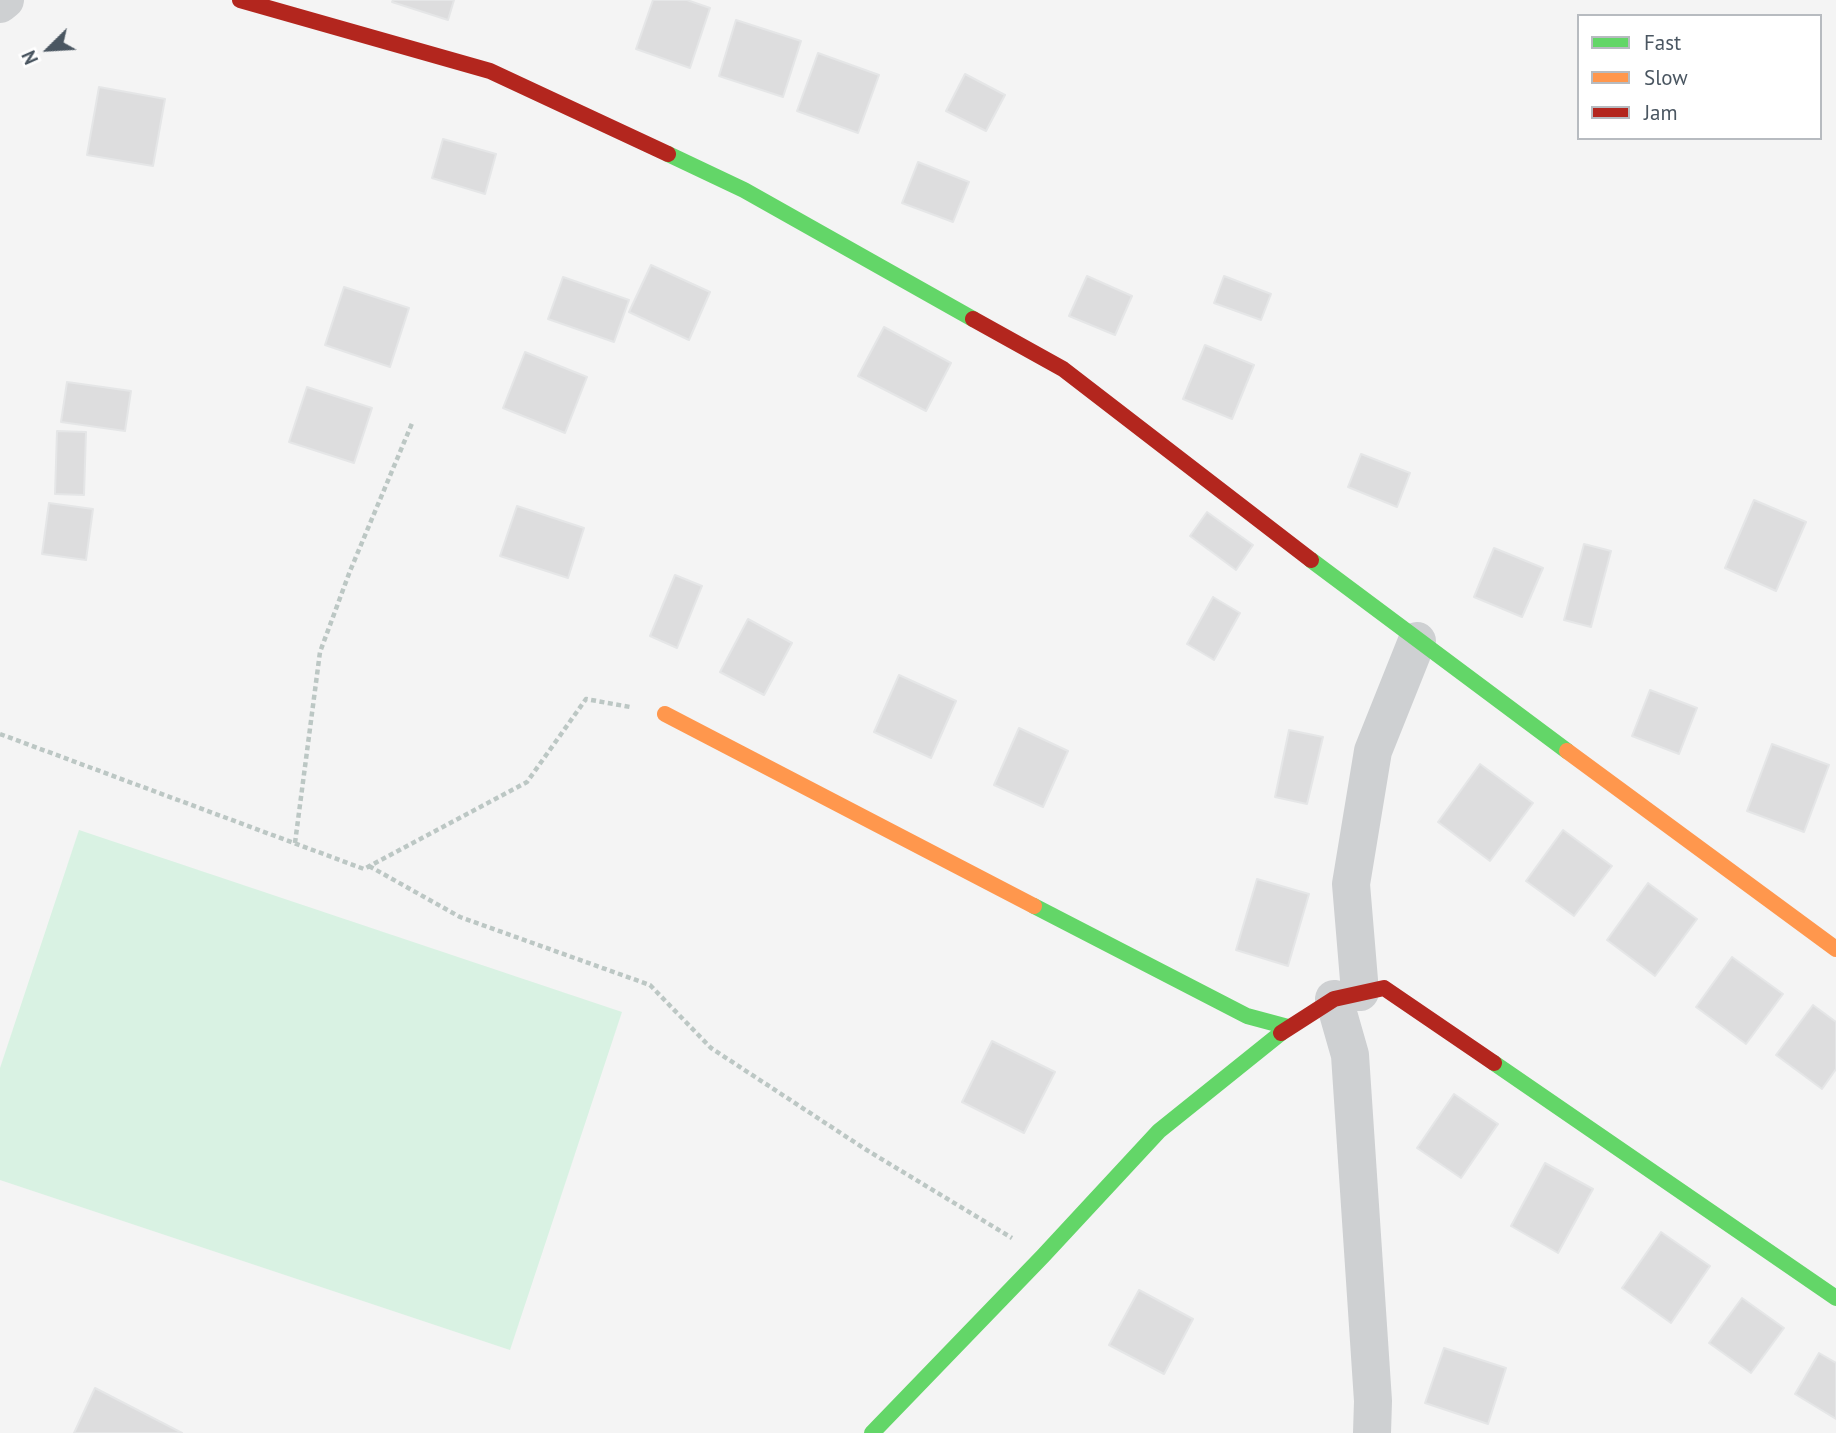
<!DOCTYPE html>
<style>
body{margin:0}
#map{position:relative;width:1836px;height:1433px;overflow:hidden;background:#f4f4f4;font-family:"PT Sans",sans-serif}
canvas{display:block}
.legend{position:absolute;left:1577px;top:14px;width:245px;height:126px;box-sizing:border-box;background:#fff;border:2px solid #b7bbc0;margin:0;padding:9px 12px;list-style:none;font-size:21px;color:#4a5661}
.legend li{display:flex;align-items:center;gap:14px;height:35px}
.legend b{width:35px;border:2px solid #b7bbc0}
.north{position:absolute;left:14px;top:14px;width:70px;height:70px;-webkit-text-stroke:5px #fff;paint-order:stroke;rotate:246deg;font-size:19px;font-weight:700;line-height:28px;text-align:center;color:#4a5661}
.north::after{content:'';display:block;margin:auto;width:24px;height:32px;background:#4a5661;clip-path:polygon(50% 0,100% 100%,50% 72%,0 100%)}
</style>
<div id="map">
<canvas width="1836" height="1433"></canvas>
<ul class="legend">
<li><b style="height:9px;background:#63d668"></b>Fast</li>
<li><b style="height:9px;background:#ff974d"></b>Slow</li>
<li><b style="height:9px;background:#b3261e"></b>Jam</li>
</ul>
<div class="north">N</div>
</div>
<script>
const context = document.querySelector('canvas').getContext('2d');
context.lineJoin = 'round';
function fillPath(path, color) {
  context.fillStyle = color;
  context.fill(path, 'evenodd');
}
function toPath(rows) {
  const path = new Path2D();
  for (const r of rows) {
    path.moveTo(r[0], r[1]);
    for (let i = 2; i < r.length; i += 2) path.lineTo(r[i], r[i + 1]);
  }
  return path;
}
function strokePath(path, color, width, dash) {
  context.strokeStyle = color;
  context.lineWidth = width;
  context.lineCap = dash ? 'butt' : 'round';
  context.setLineDash(dash || []);
  context.stroke(path);
}
fillPath(toPath([
 [79,830,622,1012,510,1350,0,1180,0,1068]
]), '#d9f2e3');
const building = toPath([
 [393,0,454,0,448,20,392,2,393,0],
 [653,0,687,0,710,8,690,68,636,49,653,0],
 [736,20,801,41,783,97,719,76,736,20],
 [818,53,879,75,858,133,797,111,818,53],
 [965,74,1005,95,986,131,946,111,965,74],
 [99,87,165,99,153,166,87,155,99,87],
 [443,139,496,154,485,194,432,178,443,139],
 [918,162,969,182,953,222,902,203,918,162],
 [651,265,710,292,689,340,629,312,651,265],
 [1087,276,1132,296,1115,335,1069,316,1087,276],
 [1224,276,1271,294,1261,320,1214,303,1224,276],
 [563,277,629,300,614,342,548,319,563,277],
 [344,287,409,308,390,367,325,345,344,287],
 [884,327,951,363,926,411,858,376,884,327],
 [1205,345,1254,365,1232,419,1183,399,1205,345],
 [525,352,587,377,565,433,503,408,525,352],
 [67,382,131,391,125,431,61,422,67,382],
 [307,387,372,408,354,463,289,442,307,387],
 [57,431,86,432,84,495,55,494,57,431],
 [1361,454,1410,473,1397,507,1348,487,1361,454],
 [1754,500,1806,522,1776,591,1725,568,1754,500],
 [49,503,93,509,86,560,42,554,49,503],
 [517,506,584,528,568,578,500,556,517,506],
 [1207,512,1253,545,1236,570,1190,536,1207,512],
 [1584,544,1611,551,1591,627,1564,620,1584,544],
 [1494,548,1543,568,1522,617,1474,597,1494,548],
 [675,575,702,586,677,648,650,636,675,575],
 [1213,597,1240,613,1214,660,1187,644,1213,597],
 [748,619,792,643,764,695,720,672,748,619],
 [899,675,956,701,931,758,874,732,899,675],
 [1650,690,1697,708,1679,754,1632,736,1650,690],
 [1019,728,1068,751,1043,807,994,785,1019,728],
 [1289,730,1323,737,1307,804,1275,797,1289,730],
 [1772,744,1829,765,1804,832,1747,811,1772,744],
 [1480,764,1533,803,1490,861,1438,822,1480,764],
 [1563,830,1612,866,1574,916,1526,881,1563,830],
 [1257,879,1309,894,1288,966,1236,950,1257,879],
 [1648,883,1697,919,1655,976,1607,940,1648,883],
 [1732,957,1783,994,1746,1044,1696,1007,1732,957],
 [1813,1005,1836,1022,1836,1069,1822,1089,1776,1055,1813,1005],
 [992,1041,1055,1072,1024,1133,962,1102,992,1041],
 [1454,1094,1498,1124,1461,1178,1417,1148,1454,1094],
 [1545,1163,1593,1189,1558,1253,1511,1226,1545,1163],
 [1661,1232,1710,1266,1671,1323,1622,1288,1661,1232],
 [1139,1290,1193,1319,1164,1374,1109,1345,1139,1290],
 [1742,1298,1784,1328,1751,1373,1709,1343,1742,1298],
 [1444,1348,1506,1368,1488,1424,1425,1403,1444,1348],
 [1819,1353,1836,1363,1836,1419,1795,1394,1819,1353],
 [95,1388,182,1433,74,1433,95,1388]
]);
fillPath(building, '#ddddde');
strokePath(building, '#e5e6e7', 2);
strokePath(toPath([
 [0,734,364,869,527,782,586,699,630,707],
 [295,843,320,652,350,571,413,421],
 [369,866,460,917,650,985,711,1048,865,1149,1012,1238]
]), '#bcc7c4', 4.5, [5, 3.5]);
strokePath(toPath([
 [0,4,5,0],
 [1360,992,1351,884,1373,751,1417,641],
 [1334,999,1350,1055,1373,1401,1372,1433]
]), '#ced0d2', 38);
strokePath(toPath([
 [668,154,744,190,973,319],
 [1311,560,1567,751],
 [1034,906,1247,1016,1288,1027],
 [1494,1063,1836,1298],
 [872,1433,1043,1256,1159,1131,1281,1033]
]), '#63d668', 16);
strokePath(toPath([
 [665,714,1034,906],
 [1567,751,1836,949]
]), '#ff974d', 16);
strokePath(toPath([
 [240,0,490,71,668,154],
 [973,319,1063,369,1311,560],
 [1281,1033,1334,999,1384,988,1494,1063]
]), '#b3261e', 16);
</script>
